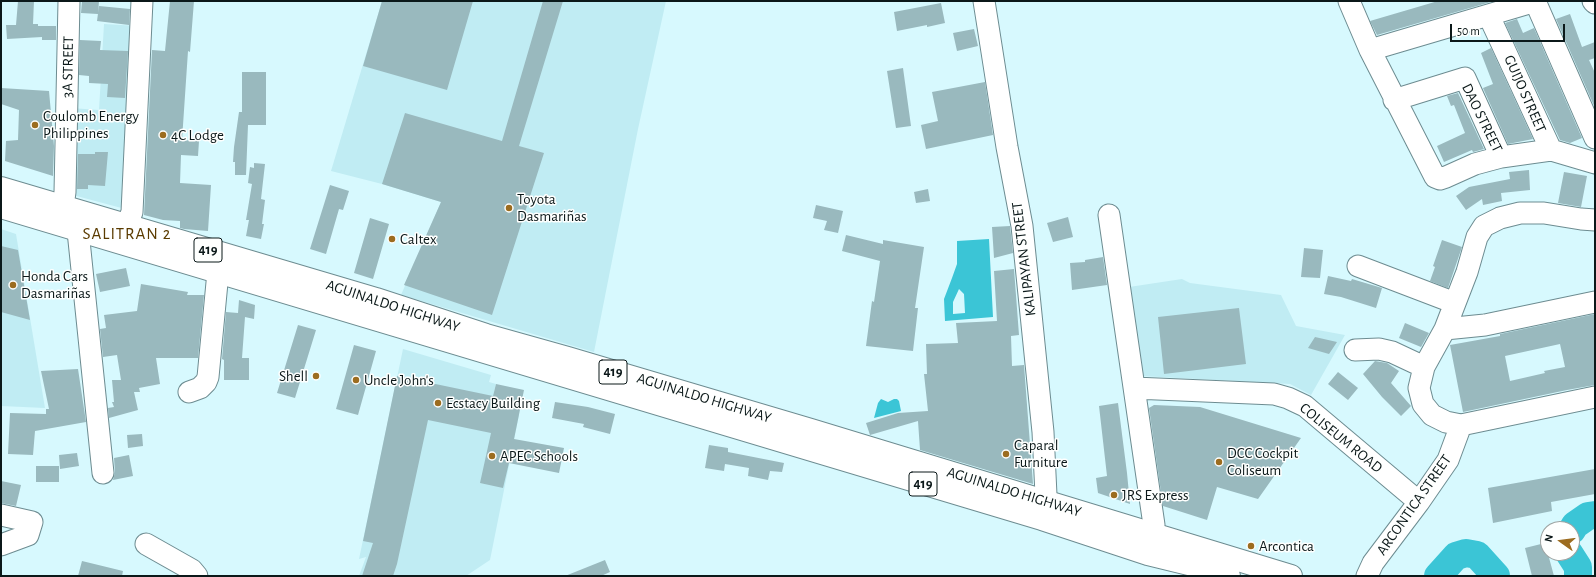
<!DOCTYPE html>
<meta charset="utf-8">
<style>
body{margin:0}
#map{position:relative;width:1596px;height:577px;overflow:hidden;background:#d7f9fe;font-family:"Alegreya Sans",sans-serif}
canvas{display:block}
.frame{position:absolute;inset:0;border:2px solid #0b1819;pointer-events:none}
.north{position:absolute;left:1540px;top:521px;width:40px;height:40px;box-sizing:border-box;background:#fefffe;border:1px solid #9da3a2;border-radius:50%;rotate:284deg;font-size:11px;font-weight:700;line-height:16px;text-align:center;color:#0b1819}
.north::after{content:'';display:block;margin:auto;width:14px;height:18px;background:#9c6c1f;clip-path:polygon(50% 0,100% 100%,50% 72%,0 100%)}
.scale{position:absolute;left:1450px;top:24px;width:115px;height:18px;box-sizing:border-box;border:2px solid #0b1819;border-top:0;padding-left:5px;font-size:12px;line-height:14px;white-space:nowrap;color:#0b1819;-webkit-text-stroke:3px #fefffe;paint-order:stroke}
</style>
<div id="map">
<canvas width="1596" height="577"></canvas>
<div class="frame"></div>
<div class="north">N</div>
<div class="scale">50 m</div>
</div>
<script>
const context = document.querySelector('canvas').getContext('2d');
context.lineJoin = 'round';
function fillPath(path, color) {
  context.fillStyle = color;
  context.fill(path, 'evenodd');
}
function toPath(rows) {
  const path = new Path2D();
  for (const r of rows) {
    path.moveTo(r[0], r[1]);
    for (let i = 2; i < r.length; i += 2) path.lineTo(r[i], r[i + 1]);
  }
  return path;
}
function strokePath(path, color, width, dash) {
  context.strokeStyle = color;
  context.lineWidth = width;
  context.lineCap = dash ? 'butt' : 'round';
  context.setLineDash(dash || []);
  context.stroke(path);
}
function write(font, color, halo, rows, align = 'center') {
  context.font = font + ' "Alegreya Sans",sans-serif';
  context.lineWidth = 3;
  context.setLineDash([]);
  context.textBaseline = 'middle';
  context.strokeStyle = halo;
  context.fillStyle = color;
  for (const [text, x, y, turn = 0] of rows) {
    context.save();
    context.translate(x, y);
    context.rotate((+turn || 0) * Math.PI / 180);
    context.textAlign = isNaN(turn) ? turn : align;
    if (halo) context.strokeText(text, 0, 0);
    context.fillText(text, 0, 0);
    context.restore();
  }
}
fillPath(toPath([
 [382,1,666,1,638,129,594,352,401,295,441,202,382,184,331,171],
 [104,24,138,26,129,210,69,194,71,108,99,110],
 [1,229,16,234,45,408,1,406],
 [1182,279,1190,283,1281,295,1296,326,1345,335,1311,395,1290,384,1141,376,1129,287],
 [403,349,491,375,489,382,496,384,490,409,519,415,490,560,466,576,359,576,366,557,359,559]
]), '#c0ecf3');
fillPath(toPath([
 [989,239,993,317,945,321,944,299,952,278,957,264,957,241],
 [959,289,964,294,965,313,953,314,953,302],
 [881,399,888,402,894,399,897,399,899,401,901,411,874,418,878,403]
]), '#3bc5d6');
strokePath(toPath([
 [1572,530,1575,525,1588,516,1595,515],
 [1569,553,1578,567,1578,576],
 [1438,576,1456,556,1466,553,1477,555,1496,576]
]), '#3bc5d6', 28);
fillPath(toPath([
 [18,1,34,1,33,24,38,24,38,26,56,26,56,40,42,40,42,37,7,39,6,25,16,25],
 [82,1,99,1,98,14,81,13],
 [170,1,194,1,190,52,188,51,182,140,199,141,198,156,181,155,180,183,211,185,208,231,184,229,180,228,180,221,163,220,144,215,152,50,165,51],
 [382,1,473,1,447,90,363,66],
 [543,1,563,1,519,146,544,153,492,315,404,285,441,202,382,184,405,113,502,141],
 [1438,1,1494,1,1377,35,1370,21],
 [941,3,945,23,927,27,927,25,897,31,894,12],
 [99,6,130,9,129,25,97,21],
 [1570,14,1582,47,1595,42,1595,58,1589,60,1595,73,1595,108,1556,19],
 [1517,19,1523,33,1534,28,1582,138,1570,143,1560,140,1505,23],
 [974,29,978,46,957,51,953,33],
 [80,40,101,41,100,50,128,51,125,98,107,97,108,84,89,83,89,76,79,75],
 [1491,48,1533,139,1508,144,1483,88,1493,84,1481,53],
 [903,68,911,126,896,128,887,71],
 [242,72,266,72,266,125,248,125,246,175,235,175,235,162,233,162,234,147,239,112,242,112],
 [985,82,993,135,926,149,921,125,938,121,932,92],
 [1,88,49,91,54,146,53,176,5,161,6,141,18,140,19,110,1,104],
 [1458,93,1484,149,1473,152,1472,150,1444,162,1437,146,1465,133,1454,105,1451,106,1447,96],
 [95,152,108,152,105,186,88,185,88,189,77,189,78,154,95,154],
 [254,163,265,164,261,199,265,200,262,224,264,224,261,239,246,236,249,220,246,220,252,184,248,183,250,167,254,168],
 [1529,170,1530,190,1501,193,1502,201,1483,205,1482,199,1466,210,1456,196,1469,187,1510,179,1509,172],
 [1564,172,1587,176,1581,207,1558,203],
 [330,185,349,191,343,210,339,209,326,254,310,249],
 [928,189,930,201,916,203,914,192],
 [816,205,843,211,838,233,824,230,827,221,813,218],
 [1068,217,1073,237,1053,242,1047,223],
 [370,218,389,224,373,279,354,273],
 [1010,226,1013,253,994,258,992,227],
 [846,235,883,244,883,240,924,247,915,308,918,308,913,351,866,346,872,301,874,302,880,261,842,251],
 [1442,240,1462,247,1448,288,1430,281,1435,267,1433,266],
 [1,246,18,250,30,320,1,312],
 [1304,248,1323,250,1320,278,1301,277],
 [1103,257,1107,285,1072,290,1070,263,1085,262,1085,260],
 [126,268,130,286,100,292,96,274],
 [1014,269,1019,335,1011,336,1012,366,1024,365,1033,484,920,450,918,421,870,435,866,423,898,413,928,411,924,374,927,374,926,344,958,343,956,323,997,321,994,271],
 [1328,276,1351,281,1352,279,1382,288,1376,308,1341,297,1324,294],
 [141,284,188,292,187,295,204,295,198,358,156,358,160,384,139,388,140,392,134,392,138,410,109,418,108,408,114,407,112,402,114,402,112,380,121,380,117,355,103,357,100,329,106,328,104,315,137,311],
 [239,300,255,305,254,319,245,317,242,358,249,358,249,380,224,380,224,360,222,359,226,312,238,313],
 [1239,308,1246,364,1164,374,1158,317],
 [1595,314,1595,385,1567,390,1463,412,1450,345,1500,336,1500,334],
 [1560,344,1565,367,1544,371,1545,373,1510,381,1505,356],
 [1405,323,1429,333,1421,347,1399,338],
 [298,325,316,330,295,398,277,393],
 [1315,337,1337,342,1329,354,1308,348],
 [354,345,376,351,358,415,336,409],
 [1375,361,1387,363,1399,371,1391,383,1411,406,1401,416,1382,397,1363,374],
 [78,369,86,422,35,431,33,455,8,454,10,413,46,414,46,409,49,409,41,371],
 [1338,372,1358,388,1348,400,1328,384],
 [397,376,493,396,496,384,524,390,514,439,564,448,559,473,509,463,503,488,480,483,491,433,428,420,397,564,393,576,362,576,373,543,363,541],
 [555,402,588,407,615,414,610,434,583,427,584,424,552,418],
 [1118,403,1127,473,1130,504,1098,493,1096,478,1107,476,1099,406],
 [1154,405,1200,407,1301,438,1258,499,1217,487,1207,520,1163,506,1149,408],
 [142,434,143,446,128,448,127,435],
 [709,445,728,448,728,452,784,463,782,472,770,471,768,480,748,476,749,468,725,464,724,471,705,468],
 [77,453,79,466,60,469,59,455],
 [129,455,133,476,113,480,115,472,114,458],
 [36,466,59,466,59,482,36,482],
 [1595,469,1595,494,1551,502,1552,511,1493,523,1488,488],
 [1,481,21,485,16,506,1,503],
 [1545,543,1554,576,1532,576,1525,548],
 [605,560,610,572,601,576,565,576],
 [82,561,123,571,122,576,78,576]
]), '#99b9be');
const minor = toPath([
 [984,1,1007,147,1022,226,1043,432,1046,495,1042,518],
 [1349,1,1370,50,1435,177,1440,179,1446,177,1475,164,1501,157,1551,150,1595,163],
 [1535,1,1595,138],
 [1593,1,1595,3],
 [1489,16,1551,150],
 [1370,50,1536,1],
 [1394,100,1465,78,1501,157],
 [63,206,65,192,69,1],
 [1109,215,1154,525,1149,551],
 [1595,220,1581,219,1544,213,1520,213,1500,218,1484,226,1477,237,1467,272,1445,329,1424,367,1419,388,1423,404,1432,415,1446,422,1461,425,1595,397],
 [127,225,132,212,142,1],
 [78,231,103,473],
 [1358,266,1455,303],
 [1445,329,1485,325,1595,302],
 [1355,350,1379,349,1392,352,1424,367],
 [1134,388,1274,394,1288,398,1305,406,1419,502],
 [189,392,200,388,206,382,208,377,218,272],
 [1,515,32,522,28,535,1,545],
 [146,544,192,570,197,576],
 [1367,576,1373,563,1419,502,1448,460,1461,425]
]);
const highway = toPath([
 [1,188,376,299,486,335,568,358,811,430,1291,576],
 [1,207,1042,519,1148,554,1197,566,1229,576]
]);
strokePath(minor, '#6d8c91', 23);
strokePath(highway, '#6d8c91', 24);
strokePath(minor, '#fff', 21);
strokePath(highway, '#fff', 22);
for (const [x, y, r, color] of [
 [35,125,4,"#9c6c1f"],
 [163,135,4,"#9c6c1f"],
 [509,208,4,"#9c6c1f"],
 [392,239,4,"#9c6c1f"],
 [13,285,4,"#9c6c1f"],
 [316,376,4,"#9c6c1f"],
 [356,380,4,"#9c6c1f"],
 [438,403,4,"#9c6c1f"],
 [1006,454,4,"#9c6c1f"],
 [492,456,4,"#9c6c1f"],
 [1219,462,4,"#9c6c1f"],
 [1114,495,4,"#9c6c1f"],
 [1251,546,4,"#9c6c1f"]
]) {
  const dot = new Path2D();
  dot.arc(x, y, r, 0, 2 * Math.PI);
  context.fillStyle = color;
  context.fill(dot);
  strokePath(dot, '#fefffe', 1.5);
}
for (const [x, y, w] of [
 [208,250,28],
 [613,372,28],
 [923,484,28]
]) {
  const box = new Path2D();
  box.roundRect(x - w / 2, y - 12, w, 24, 3);
  context.fillStyle = '#fefffe';
  context.fill(box);
  strokePath(box, '#0b1819', 1);
}
write('bold 14px', '#0b1819', null, [
 ["419",208,250],
 ["419",613,372],
 ["419",923,484]
]);
write('15px', '#0b1819', '#fefffe', [
 ["3A STREET",68,67,-89],
 ["GUIJO STREET",1525,94,66],
 ["DAO STREET",1482,118,64],
 ["KALIPAYAN STREET",1024,259,-97],
 ["AGUINALDO HIGHWAY",393,306,18],
 ["AGUINALDO HIGHWAY",704,398,17],
 ["COLISEUM ROAD",1341,438,39],
 ["AGUINALDO HIGHWAY",1014,492,17],
 ["ARCONTICA STREET",1414,505,-55]
]);
write('15px', '#0b1819', '#fefffe', [
 ["Coulomb Energy",43,116],
 ["Philippines",43,133],
 ["4C Lodge",171,135],
 ["Toyota",517,199],
 ["Dasmariñas",517,216],
 ["Caltex",400,239],
 ["Honda Cars",21,276],
 ["Dasmariñas",21,293],
 ["Shell",308,376,"right"],
 ["Uncle John's",364,380],
 ["Ecstacy Building",446,403],
 ["Caparal",1014,445],
 ["Furniture",1014,462],
 ["DCC Cockpit",1227,453],
 ["Coliseum",1227,470],
 ["APEC Schools",500,456],
 ["JRS Express",1122,495],
 ["Arcontica",1259,546]
], 'left');
context.letterSpacing = '1px';
write('17px', '#5b3b00', '#fefffe', [
 ["SALITRAN 2",127,234]
]);
context.letterSpacing = '0px';
</script>
